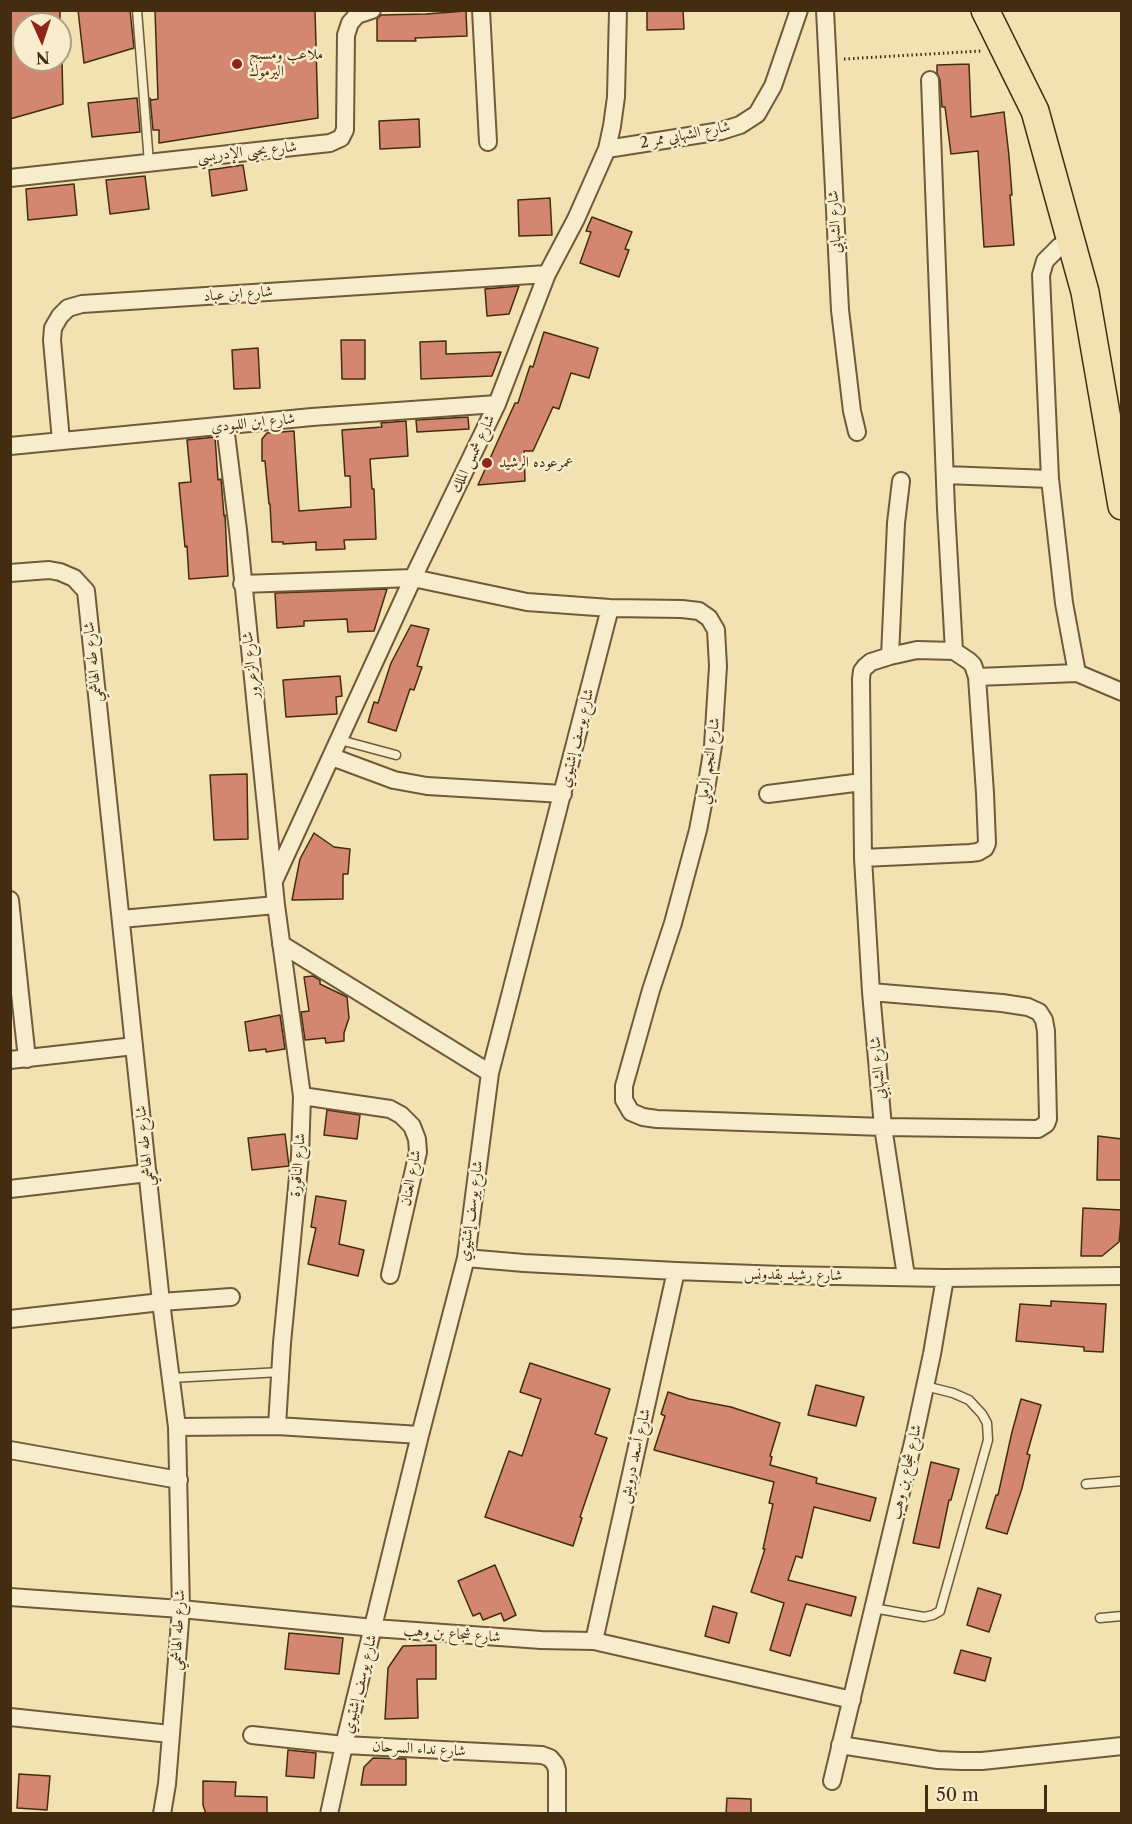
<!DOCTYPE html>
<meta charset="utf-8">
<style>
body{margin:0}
#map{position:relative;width:1132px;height:1824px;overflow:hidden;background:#f3e2b1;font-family:"Libre Caslon Text",serif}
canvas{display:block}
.frame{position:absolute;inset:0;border:12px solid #442c11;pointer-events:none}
.north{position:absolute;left:12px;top:12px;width:60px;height:60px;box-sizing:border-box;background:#f7eccc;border:2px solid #af9f81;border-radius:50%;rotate:177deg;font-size:16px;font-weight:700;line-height:24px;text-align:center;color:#442c11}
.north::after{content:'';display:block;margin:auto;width:21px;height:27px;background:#8f2418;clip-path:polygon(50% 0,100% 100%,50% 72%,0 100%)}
.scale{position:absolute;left:925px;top:1785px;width:122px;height:27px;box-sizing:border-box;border:3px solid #442c11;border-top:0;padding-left:8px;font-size:18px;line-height:21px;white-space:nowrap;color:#442c11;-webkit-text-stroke:4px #f7eccc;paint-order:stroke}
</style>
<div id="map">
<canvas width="1132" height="1824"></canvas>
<div class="frame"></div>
<div class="north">N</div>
<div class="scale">50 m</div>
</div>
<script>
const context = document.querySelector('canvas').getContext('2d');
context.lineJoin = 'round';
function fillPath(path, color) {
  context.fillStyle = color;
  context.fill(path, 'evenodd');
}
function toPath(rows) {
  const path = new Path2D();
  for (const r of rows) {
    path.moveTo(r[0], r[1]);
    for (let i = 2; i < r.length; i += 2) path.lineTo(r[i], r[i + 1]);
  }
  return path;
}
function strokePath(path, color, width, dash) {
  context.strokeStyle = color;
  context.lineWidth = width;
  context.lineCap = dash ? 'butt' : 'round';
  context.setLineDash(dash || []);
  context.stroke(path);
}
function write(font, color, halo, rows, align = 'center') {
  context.font = font + ' "Libre Caslon Text",Amiri,serif';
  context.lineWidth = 5;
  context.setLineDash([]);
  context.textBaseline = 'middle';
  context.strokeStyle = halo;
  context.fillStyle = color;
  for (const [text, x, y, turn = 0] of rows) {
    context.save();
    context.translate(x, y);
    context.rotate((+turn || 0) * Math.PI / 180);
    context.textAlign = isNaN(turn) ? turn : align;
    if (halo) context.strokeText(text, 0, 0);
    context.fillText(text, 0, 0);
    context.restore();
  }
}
const building = toPath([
 [10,10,60,10,60,24,24,24,24,60,62,60,63,104,10,119,10,10],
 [78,10,130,10,134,48,84,63,78,10],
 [155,10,315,10,318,118,159,143,159,130,153,130,150,98,151,100,158,99,155,10],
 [647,10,683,10,684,29,647,30,647,10],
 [466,11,467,36,415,38,416,41,377,41,377,19,381,15,426,14,466,11],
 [969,64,971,117,1004,112,1009,156,1012,195,1010,195,1014,245,984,247,978,151,951,154,945,107,942,107,940,80,937,73,937,65,969,64],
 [137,98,140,132,92,137,88,103,137,98],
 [419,119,420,147,380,149,379,121,419,119],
 [243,165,247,190,212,196,209,170,243,165],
 [145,176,149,209,110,214,106,180,145,176],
 [74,184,77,215,28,220,26,189,74,184],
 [550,198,552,235,519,236,518,200,550,198],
 [592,217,632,232,625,249,629,250,619,277,580,263,591,232,586,231,592,217],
 [519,286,509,314,487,316,485,289,519,286],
 [544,332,598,348,589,378,571,373,559,409,553,407,533,451,524,451,525,481,478,485,515,403,518,403,530,366,533,367,544,332],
 [341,340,365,340,365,379,342,379,341,340],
 [446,341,446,354,501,352,492,376,421,379,420,342,446,341],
 [258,348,260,388,234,389,232,350,258,348],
 [468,417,469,429,417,432,416,420,468,417],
 [406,421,408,456,370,459,372,489,374,489,376,539,344,540,345,549,316,550,316,542,283,544,283,542,272,542,270,504,269,504,265,461,262,461,262,439,267,433,294,431,299,511,351,507,350,476,345,476,342,430,382,427,381,423,406,421],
 [215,437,218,480,221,479,224,516,225,515,228,576,189,579,187,546,185,547,179,483,191,482,187,440,215,437],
 [387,589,374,631,348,632,347,619,304,621,304,626,277,628,275,593,387,589],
 [411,625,429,629,417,666,422,667,414,690,410,689,396,731,368,722,374,702,378,703,391,663,411,625],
 [340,676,342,696,336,697,337,714,286,717,283,680,340,676],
 [247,774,248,839,214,840,210,775,247,774],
 [314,833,334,847,350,849,348,874,343,874,343,899,292,900,300,859,314,833],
 [313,976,320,980,320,984,347,997,349,1018,344,1033,344,1041,326,1043,325,1038,305,1040,301,1012,309,1011,304,977,313,976],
 [280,1015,285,1049,266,1052,266,1049,249,1051,245,1022,280,1015],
 [327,1110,360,1115,357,1139,324,1135,327,1110],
 [285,1134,289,1166,252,1170,248,1138,285,1134],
 [1098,1136,1122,1139,1122,1180,1097,1180,1098,1136],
 [316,1196,346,1201,339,1244,364,1250,358,1276,308,1264,316,1228,311,1227,316,1196],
 [1083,1208,1122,1210,1119,1242,1102,1256,1081,1256,1083,1208],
 [1051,1301,1106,1304,1103,1352,1084,1351,1084,1347,1016,1341,1020,1304,1051,1306,1051,1301],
 [530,1363,610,1389,595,1434,607,1438,580,1517,582,1518,573,1546,485,1517,509,1451,522,1456,541,1399,520,1392,530,1363],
 [816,1385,864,1397,856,1426,808,1415,816,1385],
 [668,1392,689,1399,731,1407,780,1423,770,1456,772,1457,770,1465,817,1478,816,1483,876,1498,870,1521,814,1507,802,1558,796,1556,788,1580,856,1597,851,1616,806,1604,790,1656,770,1650,784,1603,751,1592,765,1549,763,1549,773,1504,769,1503,774,1482,654,1450,665,1416,661,1414,668,1392],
 [1021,1399,1041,1405,1027,1454,1030,1455,1022,1488,1007,1534,986,1528,996,1495,998,1495,1012,1432,1021,1399],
 [931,1462,959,1469,951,1500,949,1500,939,1548,913,1543,931,1462],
 [495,1565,516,1615,504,1621,501,1613,483,1620,480,1613,473,1616,458,1581,495,1565],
 [978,1588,1001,1595,989,1632,967,1625,978,1588],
 [713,1606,737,1613,729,1643,705,1636,713,1606],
 [289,1633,343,1638,339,1674,285,1669,289,1633],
 [436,1645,436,1679,417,1679,418,1718,385,1719,388,1668,403,1646,436,1645],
 [961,1650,991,1658,985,1681,954,1673,961,1650],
 [288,1750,316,1753,314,1778,286,1776,288,1750],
 [373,1758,406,1759,406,1785,361,1785,364,1767,373,1758],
 [19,1774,50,1776,47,1810,17,1808,19,1774],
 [203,1781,236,1782,235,1796,267,1797,267,1814,206,1814,203,1805,203,1781],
 [727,1798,751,1799,751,1814,726,1814,727,1798]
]);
fillPath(building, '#d38770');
strokePath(building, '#442c11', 1.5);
const service = toPath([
 [137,10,149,163],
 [340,740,396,755],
 [171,1378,281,1372],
 [1086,1484,1122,1481],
 [873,1608,924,1617,933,1615,940,1611,988,1440,987,1423,982,1414,969,1400,953,1393,925,1386],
 [1100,1618,1122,1616]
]);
const minor = toPath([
 [481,10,488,142],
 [825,10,840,310,852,411,857,432],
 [930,80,946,509,954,651],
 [607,149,721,131,740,125,757,114,773,86,799,10],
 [10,178,330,143,341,138,345,130,346,35,350,23,357,15,372,10],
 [1071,240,1059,247,1045,261,1041,275,1050,479,1064,603,1077,673,1122,692],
 [225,426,238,530,276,905,302,1096,300,1156,282,1343,277,1426],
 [61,441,52,340,53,328,60,316,68,308,82,304,547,274],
 [10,446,312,417,497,404],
 [945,475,1050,479],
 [10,573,49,570,60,572,74,578,86,591,161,1302,177,1427,181,1609,167,1784,162,1814],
 [242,584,413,578,527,602,610,608,682,609,699,611,709,618,716,630,718,666,713,746,707,783,698,830,673,923,651,990,624,1086,624,1100,631,1112,643,1117,657,1119,883,1127,1038,1129,1046,1124,1048,1119,1046,1031,1044,1020,1039,1012,1028,1007,1002,1003,871,992],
 [890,656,896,523,901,481],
 [977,677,1077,673],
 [332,757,394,780,427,786,563,794],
 [768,794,862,782],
 [863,858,970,853,978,852,985,848,987,843,985,793,977,677,973,665,969,661,954,651,917,650,890,656,871,662,865,667,862,671,861,679,863,858,871,992,883,1127,906,1276],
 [274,881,413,578,497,404,547,274,576,219,607,149,612,126,616,97,618,10],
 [10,900,27,1059],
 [121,919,276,905],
 [281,944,490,1073],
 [10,1060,134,1046],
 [302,1096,390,1109,401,1115,412,1126,417,1139,418,1152,390,1275],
 [10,1189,148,1173],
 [466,1258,524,1263,676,1271,781,1275,945,1278,1122,1276],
 [10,1319,161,1302,231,1297],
 [177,1427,277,1426,420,1435],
 [10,1450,179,1480],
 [10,1597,181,1609,374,1628,541,1640,594,1641,852,1700],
 [594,1641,676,1271],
 [10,1717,170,1734],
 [252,1735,344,1745,542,1755,550,1758,555,1764,557,1770,557,1814],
 [840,1745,938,1760,961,1761,982,1761,1122,1746],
 [832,1781,914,1438,932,1354,945,1278],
 [329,1814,344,1745,420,1435,466,1258,490,1073,610,608]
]);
const trunk = toPath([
 [985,10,1035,111,1085,292,1122,506]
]);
strokePath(service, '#705a39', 11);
strokePath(minor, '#705a39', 20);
strokePath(trunk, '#442c11', 30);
strokePath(toPath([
 [844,59,981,51]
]), '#442c11', 3, [1.5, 3]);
strokePath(service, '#f7eccc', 8);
strokePath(minor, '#f7eccc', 16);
strokePath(trunk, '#f3e2b1', 27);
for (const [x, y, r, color] of [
 [237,64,6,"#8f2418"],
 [487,463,6,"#8f2418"]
]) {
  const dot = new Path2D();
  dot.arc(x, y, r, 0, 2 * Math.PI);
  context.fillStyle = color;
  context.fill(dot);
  strokePath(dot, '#f7eccc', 2);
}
write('15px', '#442c11', '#f7eccc', [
 ["ملاعب ومسبح",249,55],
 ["اليرموك",249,72],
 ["عمرعوده الرشيد",499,463]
], 'left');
write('15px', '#442c11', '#f7eccc', [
 ["شارع الشهابي ممر 2",685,135,-11],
 ["شارع يحيى الإدريسي",247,152,-6],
 ["شارع الشهابي",835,222,-93],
 ["شارع ابن عباد",238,294,-4],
 ["شارع ابن اللبودي",253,423,-6],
 ["شارع شمس الملك",473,454,-65],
 ["شارع طه الهاشمي",93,662,-96],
 ["شارع الزعرور",251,665,-96],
 ["شارع يوسف إشتيوي",577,738,-76],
 ["شارع النجم الرملي",709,761,-82],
 ["شارع الشهابي",878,1068,-95],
 ["شارع طه الهاشمي",145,1146,-96],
 ["شارع الناقورة",298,1165,-85],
 ["شارع العنان",411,1178,-79],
 ["شارع يوسف إشتيوي",471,1211,-82],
 ["شارع رشيد بقدونس",793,1275,1],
 ["شارع أسعد درويش",635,1456,-77],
 ["شارع شجاع بن وهب",906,1472,-77],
 ["شارع طه الهاشمي",178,1630,-87],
 ["شارع شجاع بن وهب",452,1634,4],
 ["شارع يوسف إشتيوي",360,1684,-76],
 ["شارع نداء السرحان",419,1749,3]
]);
</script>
